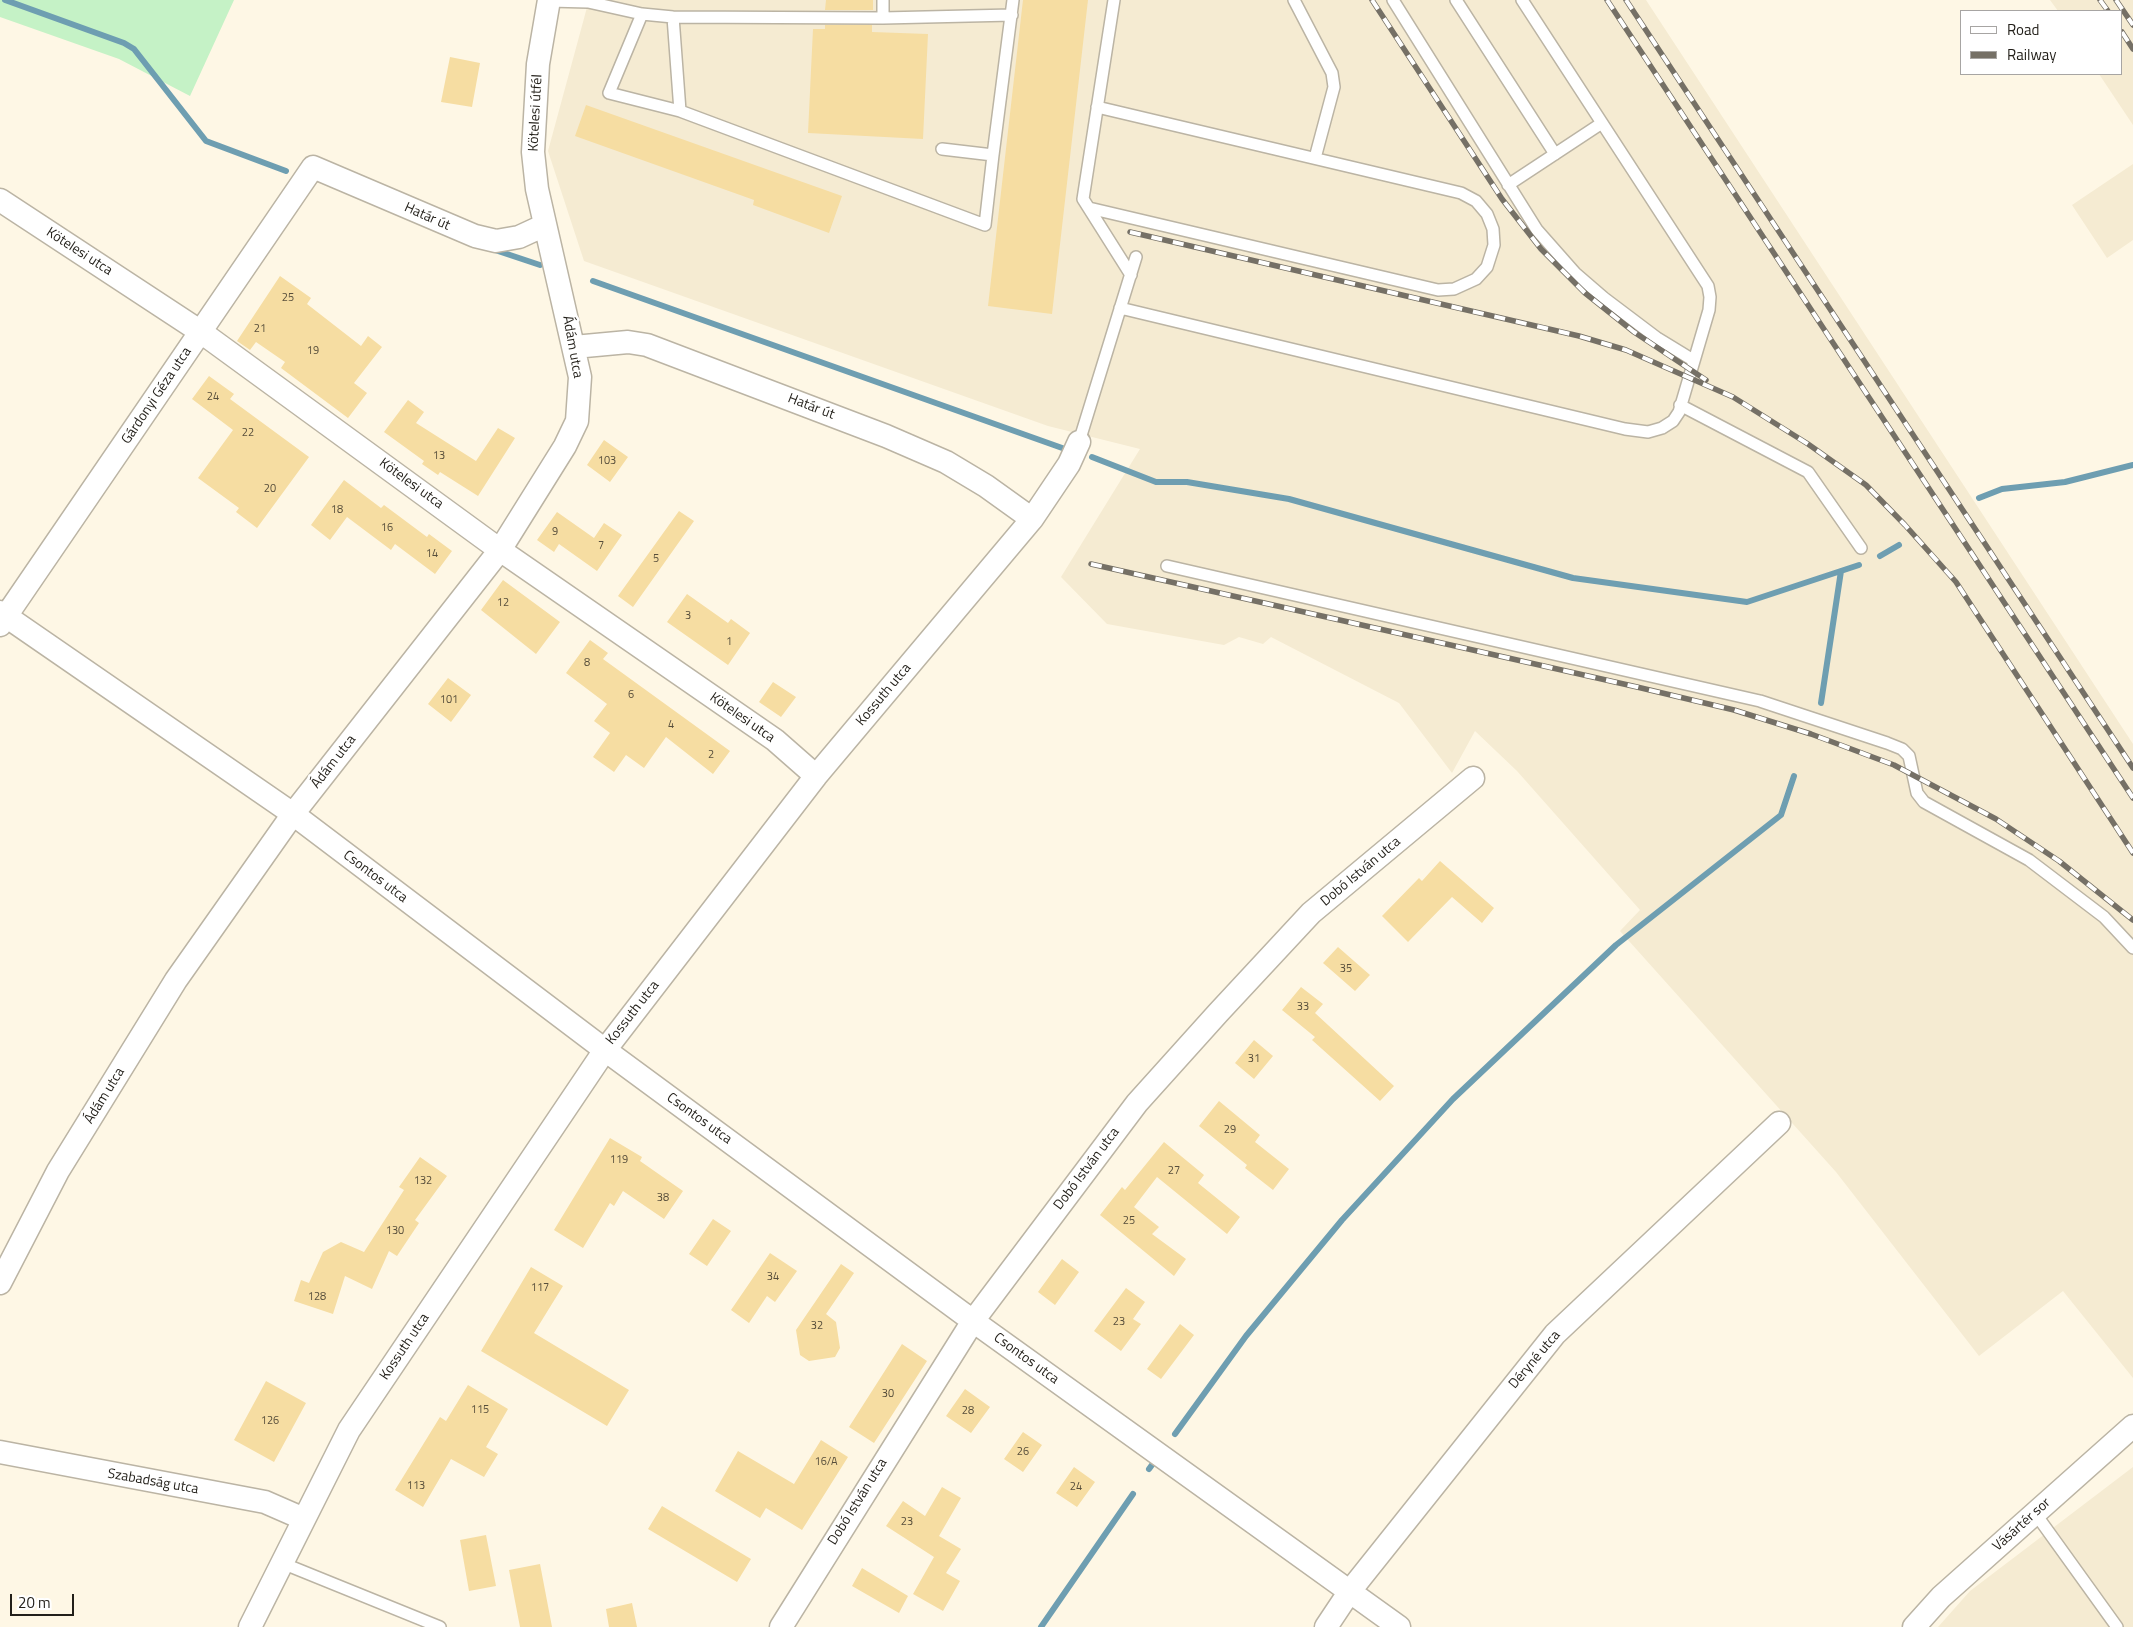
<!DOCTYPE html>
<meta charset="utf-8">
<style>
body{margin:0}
#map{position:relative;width:2133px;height:1627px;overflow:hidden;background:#fef7e5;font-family:"Titillium Web",sans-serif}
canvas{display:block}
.legend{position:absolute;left:1960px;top:10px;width:162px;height:65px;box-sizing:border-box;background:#fff;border:1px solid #a7a5a3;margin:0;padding:6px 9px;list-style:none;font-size:15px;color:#221f19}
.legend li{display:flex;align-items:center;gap:10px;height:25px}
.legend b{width:25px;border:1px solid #a7a5a3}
.scale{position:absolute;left:10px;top:1594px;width:64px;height:22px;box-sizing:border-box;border:2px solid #221f19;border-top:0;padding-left:6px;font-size:15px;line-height:18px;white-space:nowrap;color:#221f19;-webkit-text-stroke:4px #fff;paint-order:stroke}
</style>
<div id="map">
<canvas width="2133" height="1627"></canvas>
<ul class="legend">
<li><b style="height:6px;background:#fff"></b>Road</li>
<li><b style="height:6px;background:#757066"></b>Railway</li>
</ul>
<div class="scale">20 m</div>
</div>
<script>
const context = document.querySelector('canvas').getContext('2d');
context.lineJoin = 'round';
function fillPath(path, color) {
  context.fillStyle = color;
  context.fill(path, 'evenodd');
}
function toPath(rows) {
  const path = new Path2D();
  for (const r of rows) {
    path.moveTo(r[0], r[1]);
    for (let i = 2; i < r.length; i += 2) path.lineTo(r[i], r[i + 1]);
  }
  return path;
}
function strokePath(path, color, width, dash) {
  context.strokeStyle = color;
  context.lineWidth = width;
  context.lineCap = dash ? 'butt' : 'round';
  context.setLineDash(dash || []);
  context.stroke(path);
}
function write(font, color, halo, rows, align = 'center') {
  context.font = font + ' "Titillium Web",sans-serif';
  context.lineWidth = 5;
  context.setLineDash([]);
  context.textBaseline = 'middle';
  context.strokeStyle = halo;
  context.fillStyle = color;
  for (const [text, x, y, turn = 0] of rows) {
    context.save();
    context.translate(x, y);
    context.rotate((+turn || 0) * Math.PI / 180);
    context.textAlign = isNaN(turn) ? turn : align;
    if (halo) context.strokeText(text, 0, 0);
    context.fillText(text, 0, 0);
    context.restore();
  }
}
fillPath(toPath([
 [589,0,1646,0,2133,744,2133,1378,2063,1291,1979,1356,1836,1172,1620,931,1640,910,1517,771,1475,731,1452,773,1399,703,1271,637,1263,644,1239,637,1224,645,1107,624,1061,577,1140,449,1048,426,584,261,548,151],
 [2050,0,2133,0,2133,125,2099,74,2122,74,2122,11,2058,11],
 [2133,164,2133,240,2107,258,2072,205],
 [2133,1467,2133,1627,1938,1627,1970,1591]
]), '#f5ebd2');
fillPath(toPath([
 [0,0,234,0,190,96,119,59,0,17]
]), '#c5f2c6');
strokePath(toPath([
 [5,0,124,43,134,49,206,141,286,171],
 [492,249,540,265],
 [593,281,1065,449],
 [1092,457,1156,482,1187,482,1289,499,1573,578,1747,602,1859,565],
 [1979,498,2002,489,2065,482,2133,465],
 [1880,556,1899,545],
 [1821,703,1841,571],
 [1175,1434,1246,1336,1342,1220,1453,1099,1616,945,1781,815,1794,776],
 [1149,1469,1157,1458],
 [1041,1627,1133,1494]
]), '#6e9eb1', 6);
fillPath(toPath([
 [826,0,873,0,873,10,825,10],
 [1023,0,1088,0,1052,314,988,306],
 [825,25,872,25,872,32,928,34,923,139,808,133,813,29,825,29],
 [450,57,480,63,472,107,441,102],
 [586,105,842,196,829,233,753,205,754,200,575,136],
 [280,276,311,298,307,304,361,346,368,336,382,347,354,383,367,393,348,418,281,368,285,362,256,342,250,350,237,341],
 [209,376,234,394,230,399,309,457,257,528,236,512,239,508,198,478,233,430,192,399],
 [408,400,424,412,416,423,476,461,498,428,515,438,478,496,440,472,438,475,422,464,424,461,384,432],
 [604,440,628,457,610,482,587,465],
 [344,480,381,508,384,505,427,537,429,534,452,551,435,574,395,544,391,550,347,517,330,540,311,525],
 [679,511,694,521,633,607,618,596],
 [557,512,594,538,604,523,622,535,597,571,559,544,554,552,537,540],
 [503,580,560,622,536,654,481,610],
 [687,594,728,623,731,619,750,633,728,665,667,622],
 [590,640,608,653,603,659,730,751,713,774,666,737,644,768,626,755,614,772,593,757,610,733,594,721,607,704,566,673],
 [448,678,471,695,451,722,428,704],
 [773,682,796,697,781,717,759,702],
 [1440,861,1494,908,1482,923,1452,897,1408,942,1382,916,1419,878,1422,881],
 [1338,947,1370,975,1355,991,1323,963],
 [1301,987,1323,1004,1315,1013,1394,1086,1380,1101,1312,1040,1315,1037,1282,1010],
 [1254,1040,1273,1056,1254,1079,1235,1063],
 [1219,1101,1260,1135,1255,1142,1289,1169,1273,1190,1245,1168,1247,1165,1199,1126],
 [610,1138,642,1157,640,1161,683,1191,664,1219,623,1191,614,1206,610,1203,583,1248,554,1230],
 [1164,1142,1204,1175,1198,1183,1240,1217,1227,1234,1157,1177,1134,1207,1159,1227,1152,1234,1186,1259,1174,1276,1100,1215,1122,1187,1125,1190],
 [420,1157,447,1176,415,1220,419,1223,397,1256,389,1251,372,1289,345,1276,333,1314,294,1301,301,1280,309,1283,323,1252,341,1242,364,1252,404,1190,399,1187],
 [713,1219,731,1231,707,1266,689,1254],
 [770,1253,797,1271,775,1302,767,1296,749,1323,731,1310],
 [1062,1259,1079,1272,1055,1305,1038,1292],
 [841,1264,854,1273,826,1314,836,1322,840,1348,835,1357,809,1361,800,1355,796,1330],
 [531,1267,563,1286,534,1333,629,1390,607,1426,481,1351],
 [1126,1288,1145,1302,1133,1319,1141,1324,1121,1351,1094,1331],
 [1180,1324,1194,1335,1161,1379,1147,1369],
 [902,1344,927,1361,874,1443,849,1427],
 [266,1381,306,1403,274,1462,234,1440],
 [468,1385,508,1409,486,1447,498,1454,484,1477,451,1459,423,1507,395,1490,440,1417,446,1421],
 [965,1389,990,1407,971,1433,946,1416],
 [1023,1432,1042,1445,1023,1472,1004,1459],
 [821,1440,848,1457,802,1530,766,1508,760,1518,715,1491,738,1451,794,1484],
 [1074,1467,1095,1482,1077,1507,1056,1493],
 [942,1487,961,1498,939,1536,961,1549,946,1573,960,1581,943,1611,913,1594,934,1557,886,1526,903,1501,925,1516],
 [662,1506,751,1559,737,1582,648,1529],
 [486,1535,496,1586,469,1591,460,1540],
 [540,1564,552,1627,520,1627,509,1570],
 [862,1568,908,1596,899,1613,852,1586],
 [632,1603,637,1627,609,1627,606,1609]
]), '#f6dda2');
const lane = toPath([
 [883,0,883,18],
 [1114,0,1083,199,1131,275],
 [1294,0,1332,73,1334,87,1315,158],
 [1393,0,1537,230,1575,273,1604,298,1657,338,1693,360],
 [1456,0,1555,154],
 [549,1,588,2,642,14,673,17,883,18,1012,15],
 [642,14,609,93,680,111,985,225,993,155],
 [673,17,680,111],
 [942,149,993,155,1013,0],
 [1508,185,1602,123],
 [1089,208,1438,290,1454,289,1476,279,1487,267,1494,245,1493,229,1487,214,1476,201,1461,193,1097,107],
 [1120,308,1625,429,1648,432,1662,428,1673,421,1679,412,1709,310,1710,297,1708,286,1522,0],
 [1680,405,1808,472,1861,548],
 [1079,442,1136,257],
 [1167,566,1760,701,1887,743,1902,749,1909,756,1917,793,1924,802,2029,860,2104,917,2133,948],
 [2035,1513,2117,1627],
 [282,1563,440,1627]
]);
const street = toPath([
 [0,200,201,332,500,550,775,740,816,776],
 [574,347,628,342,647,345,886,436,946,462,986,486,1032,519],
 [0,612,293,814,605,1050,973,1321,1399,1627],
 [0,625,313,167,475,236,496,241,519,237,545,225],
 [0,1283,58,1171,176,980,293,814,500,550,565,446,577,421,580,377,537,189,533,152,538,64,549,0],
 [0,1452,265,1502,304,1519],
 [250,1627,349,1430,605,1050,816,776,1032,519,1069,464,1079,442],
 [781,1627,973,1321,1137,1103,1218,1013,1311,913,1473,778],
 [1326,1627,1350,1591,1555,1334,1779,1123],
 [1914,1627,1941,1597,2133,1426]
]);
strokePath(lane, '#bbb4a4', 14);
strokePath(street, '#bbb4a4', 25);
strokePath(lane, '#fff', 11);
strokePath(street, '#fff', 22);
const rail = toPath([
 [1372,0,1502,199,1541,249,1585,293,1634,332,1706,380],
 [1607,0,2133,798],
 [1626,0,2133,768],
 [2100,0,2108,11],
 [2116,0,2133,25],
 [2122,32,2133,49],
 [1130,232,1579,336,1626,350,1733,397,1808,444,1866,485,1905,525,1956,582,2133,853],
 [1091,564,1637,687,1734,710,1811,734,1894,765,1996,819,2059,861,2133,920]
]);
strokePath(rail, '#757066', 5.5);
strokePath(rail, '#fff', 4, [11]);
write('11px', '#574e3b', null, [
 ["25",288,298],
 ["21",260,329],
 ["19",313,351],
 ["24",213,397],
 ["22",248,433],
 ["13",439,456],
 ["103",607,461],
 ["20",270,489],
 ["18",337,510],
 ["16",387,528],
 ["9",555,532],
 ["7",601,546],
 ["14",432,554],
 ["5",656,559],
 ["12",503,603],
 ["3",688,616],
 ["1",729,642],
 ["8",587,663],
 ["6",631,695],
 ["101",449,700],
 ["4",671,725],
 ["2",711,755],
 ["35",1346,969],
 ["33",1303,1007],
 ["31",1254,1059],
 ["29",1230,1130],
 ["119",619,1160],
 ["27",1174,1171],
 ["132",423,1181],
 ["38",663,1198],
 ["25",1129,1221],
 ["130",395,1231],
 ["34",773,1277],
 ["117",540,1288],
 ["128",317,1297],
 ["23",1119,1322],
 ["32",817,1326],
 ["30",888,1394],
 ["115",480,1410],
 ["28",968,1411],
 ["126",270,1421],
 ["26",1023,1452],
 ["16/A",826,1462],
 ["113",416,1486],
 ["24",1076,1487],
 ["23",907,1522]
]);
write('14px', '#221f19', '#fff', [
 ["Kötelesi útfél",536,113,-87],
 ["Határ út",427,217,24],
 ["Kötelesi utca",79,252,33],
 ["Ádám utca",572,347,80],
 ["Gárdonyi Géza utca",157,396,-56],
 ["Határ út",811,407,21],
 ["Kötelesi utca",411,484,36],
 ["Kossuth utca",884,695,-50],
 ["Kötelesi utca",742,718,35],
 ["Ádám utca",334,762,-52],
 ["Dobó István utca",1361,872,-40],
 ["Csontos utca",375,877,37],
 ["Kossuth utca",633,1013,-52],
 ["Ádám utca",105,1096,-58],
 ["Csontos utca",699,1119,36],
 ["Dobó István utca",1087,1169,-53],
 ["Kossuth utca",405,1347,-56],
 ["Csontos utca",1026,1359,36],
 ["Déryné utca",1535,1360,-50],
 ["Szabadság utca",153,1482,10],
 ["Dobó István utca",858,1502,-58],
 ["Vásártér sor",2022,1525,-42]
]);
</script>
